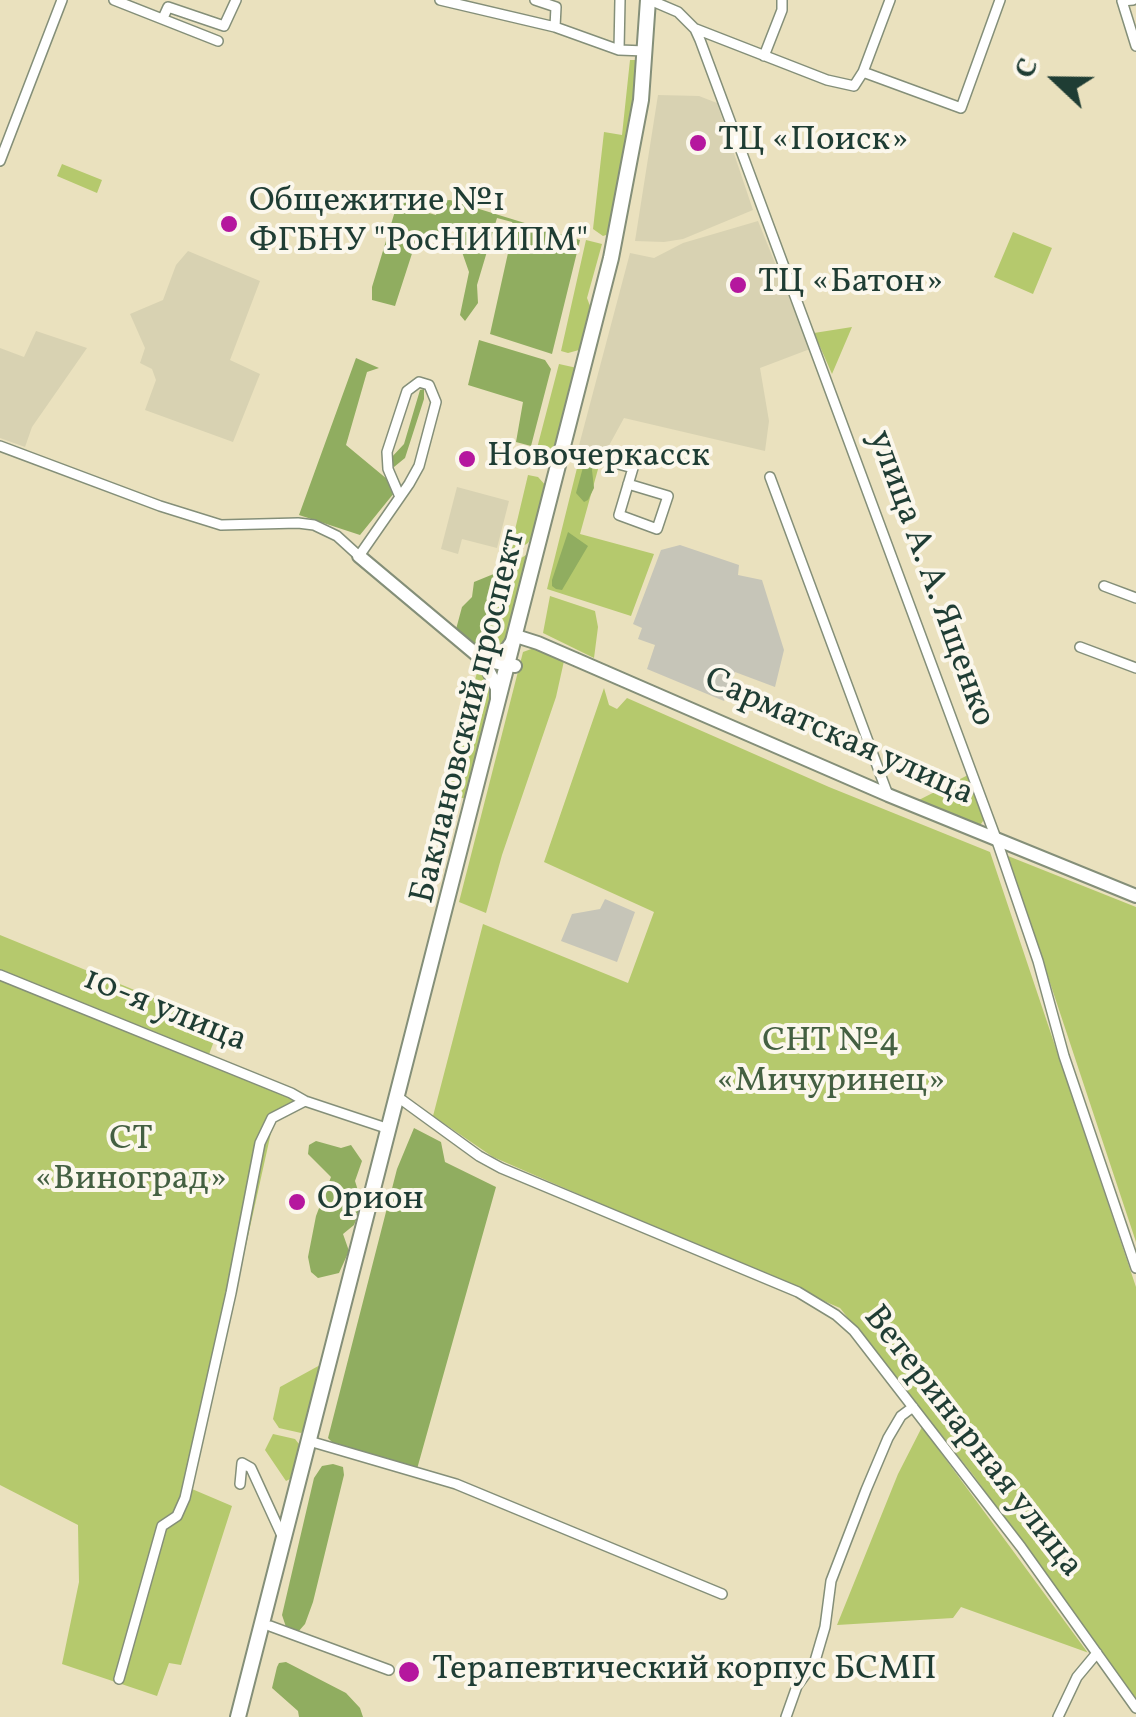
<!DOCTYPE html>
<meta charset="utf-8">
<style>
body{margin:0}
#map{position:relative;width:1136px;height:1717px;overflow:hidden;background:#eae1be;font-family:Vollkorn,serif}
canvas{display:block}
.north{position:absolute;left:1006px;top:30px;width:100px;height:100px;-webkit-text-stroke:8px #fbf7ec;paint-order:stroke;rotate:292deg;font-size:28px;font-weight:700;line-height:40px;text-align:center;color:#1f3d34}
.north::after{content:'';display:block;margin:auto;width:35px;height:45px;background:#1f3d34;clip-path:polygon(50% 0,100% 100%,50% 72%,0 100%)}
</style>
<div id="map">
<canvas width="1136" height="1717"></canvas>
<div class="north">С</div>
</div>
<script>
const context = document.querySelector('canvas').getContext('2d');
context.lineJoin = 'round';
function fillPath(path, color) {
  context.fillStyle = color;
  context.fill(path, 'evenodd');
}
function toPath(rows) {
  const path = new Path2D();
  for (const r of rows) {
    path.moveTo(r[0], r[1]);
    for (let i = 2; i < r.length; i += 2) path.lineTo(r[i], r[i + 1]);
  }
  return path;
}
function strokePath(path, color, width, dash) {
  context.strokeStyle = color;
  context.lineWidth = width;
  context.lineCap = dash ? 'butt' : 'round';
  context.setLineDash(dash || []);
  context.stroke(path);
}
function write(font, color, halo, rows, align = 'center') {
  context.font = font + ' Vollkorn,serif';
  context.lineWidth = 8;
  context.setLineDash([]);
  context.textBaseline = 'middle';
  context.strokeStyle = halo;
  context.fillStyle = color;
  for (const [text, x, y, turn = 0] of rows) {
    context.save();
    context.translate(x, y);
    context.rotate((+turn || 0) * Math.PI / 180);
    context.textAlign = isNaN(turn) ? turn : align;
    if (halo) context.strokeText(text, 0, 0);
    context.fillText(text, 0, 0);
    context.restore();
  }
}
fillPath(toPath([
 [658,95,699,96,717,103,753,210,683,239,664,242,635,241],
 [758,221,810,349,760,368,769,421,765,451,624,418,600,462,577,453,630,253,654,258,683,243],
 [188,251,260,281,230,360,260,374,233,442,145,410,156,380,152,369,140,363,145,348,130,314,163,300,176,265],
 [36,331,87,348,32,427,25,447,0,438,0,348,24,357],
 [457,487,509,501,497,548,462,539,458,554,441,549]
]), '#d8d2b2');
fillPath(toPath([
 [680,545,739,565,738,575,762,580,784,650,775,687,735,672,724,701,647,669,655,645,638,639,642,628,633,624,661,550],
 [605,899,635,912,617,962,561,941,572,914,600,909]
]), '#c6c5b8');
fillPath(toPath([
 [630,60,637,60,637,80,628,143,609,234,603,236,593,229,604,132,622,135],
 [62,164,102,180,97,193,57,176],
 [1013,232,1052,248,1033,294,994,277],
 [586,240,602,244,587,298,590,306,579,350,568,353,561,351],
 [852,327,832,374,814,333],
 [559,364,577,368,557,444,548,451,536,452],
 [580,456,600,462,580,534,654,554,631,616,547,589],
 [528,475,538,477,548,488,535,532,528,543,509,555],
 [529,553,506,648,499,651,483,650,503,570],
 [550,596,595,611,598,627,594,658,543,633],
 [534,648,564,661,556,697,502,855,486,913,459,902,523,652],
 [478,669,492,687,493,703,467,799,443,794],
 [604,688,609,705,617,709,627,698,829,787,990,852,1136,1287,1136,1699,974,1476,840,1308,493,1157,433,1116,483,924,628,983,654,912,544,862],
 [968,775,985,818,979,827,915,802],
 [1008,856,1136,907,1136,1242],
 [0,935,220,1025,208,1057,312,1098,299,1108,274,1119,192,1489,232,1506,181,1665,169,1663,157,1696,62,1664,79,1582,78,1525,0,1485],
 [322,1364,305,1430,301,1433,279,1428,273,1419,280,1387],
 [922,1427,1088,1653,1089,1653,961,1607,953,1618,837,1625,898,1474],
 [273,1434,295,1439,299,1444,292,1478,286,1481,265,1450]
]), '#b5c96d');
fillPath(toPath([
 [410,191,418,195,425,212,436,215,441,201,450,200,580,240,552,354,490,334,514,226,512,222,497,218,477,285,478,303,465,321,460,315,469,272,455,232,443,227,433,239,418,235,395,306,372,300,372,287,399,198],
 [479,340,545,360,551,369,531,446,516,442,523,402,468,385],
 [356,358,379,368,367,372,346,445,393,484,394,493,360,535,299,515],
 [424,389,424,399,405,458,394,467,390,459,404,444,420,390],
 [589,458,596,460,592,470,594,488,588,500,584,502,576,493,585,460],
 [568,532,588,546,562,590,556,589,552,586,552,580],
 [496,573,477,652,455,633,462,607,472,597,474,582],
 [414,1128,441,1142,445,1162,496,1187,417,1469,338,1448,328,1438,397,1169],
 [316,1141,341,1148,351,1145,362,1161,355,1181,361,1200,358,1215,354,1225,343,1234,349,1251,339,1273,318,1278,311,1272,308,1257,316,1216,331,1177,308,1154,309,1145],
 [333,1464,343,1467,344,1475,313,1602,305,1624,298,1632,286,1627,282,1615,314,1478,322,1466],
 [286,1662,346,1693,360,1708,363,1717,299,1717,298,1711,272,1688,277,1667,279,1663]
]), '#90ad60');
const street = toPath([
 [114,0,218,41],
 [440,0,555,27,619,50,645,51],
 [535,0,556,7,555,27],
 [650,0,678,12,695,29,700,40,997,841,1038,961,1064,1056,1136,1268],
 [1133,0,1122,1,1136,46],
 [163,18,168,7,224,26,236,0],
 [696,29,827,80,854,86,863,72,890,0],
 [619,50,620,0],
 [764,56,782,10,782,0],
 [863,72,961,108,1000,0],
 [0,161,62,0],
 [0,446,160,506,221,525,298,523,314,525,337,536,359,556,400,497,409,484,419,466,436,402,429,385,419,382,407,391,387,452,388,469,400,497],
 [570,451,633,468,619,515,657,529,668,496,628,484],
 [770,477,888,795],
 [1104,586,1136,598],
 [1080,647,1136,668],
 [0,975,291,1093,305,1101,389,1129],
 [402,1100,479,1156,501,1168,798,1292,836,1315,854,1331,1021,1547,1136,1708],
 [309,1441,456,1484,722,1594],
 [240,1484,242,1463,251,1468,284,1540],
 [270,1626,389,1670],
 [119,1679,162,1526,177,1516,185,1498,231,1293,260,1143,272,1118,305,1101],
 [786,1717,797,1686,815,1661,825,1627,831,1581,866,1490,888,1438,901,1416,913,1407],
 [1058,1717,1077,1677,1097,1653]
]);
const secondary = toPath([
 [359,556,483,660,515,666],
 [483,660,501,657,516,636,538,643,888,795,1136,896],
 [483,660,497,688,497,699]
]);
const primary = toPath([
 [238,1717,611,258,641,100,648,0]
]);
strokePath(street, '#848f79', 12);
strokePath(secondary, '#848f79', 16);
strokePath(primary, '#848f79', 18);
strokePath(street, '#fff', 9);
strokePath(secondary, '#fff', 12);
strokePath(primary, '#fff', 14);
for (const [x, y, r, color] of [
 [698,143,10,"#b5179e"],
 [229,224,10,"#b5179e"],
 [738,285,10,"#b5179e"],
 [467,459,10,"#b5179e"],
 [297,1202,10,"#b5179e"],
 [409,1672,12,"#b5179e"]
]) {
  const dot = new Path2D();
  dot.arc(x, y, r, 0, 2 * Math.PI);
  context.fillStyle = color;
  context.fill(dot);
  strokePath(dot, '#fbf7ec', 4);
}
write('35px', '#1f3d34', '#fbf7ec', [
 ["ТЦ «Поиск»",718,143],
 ["Общежитие №1",249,204],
 ["ФГБНУ \"РосНИИПМ\"",249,244],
 ["ТЦ «Батон»",758,285],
 ["Новочеркасск",487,459],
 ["Орион",317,1202],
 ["Терапевтический корпус БСМП",432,1672]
], 'left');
write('35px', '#1f3d34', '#fbf7ec', [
 ["улица А. А. Ященко",929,579,70],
 ["Баклановский проспект",471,717,-76],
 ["Сарматская улица",838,739,24],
 ["10-я улица",164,1012,22],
 ["Ветеринарная улица",971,1443,52]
]);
write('35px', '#446042', '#fbf7ec', [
 ["СНТ №4",831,1044],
 ["«Мичуринец»",831,1084],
 ["СТ",131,1142],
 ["«Виноград»",131,1182]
]);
</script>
